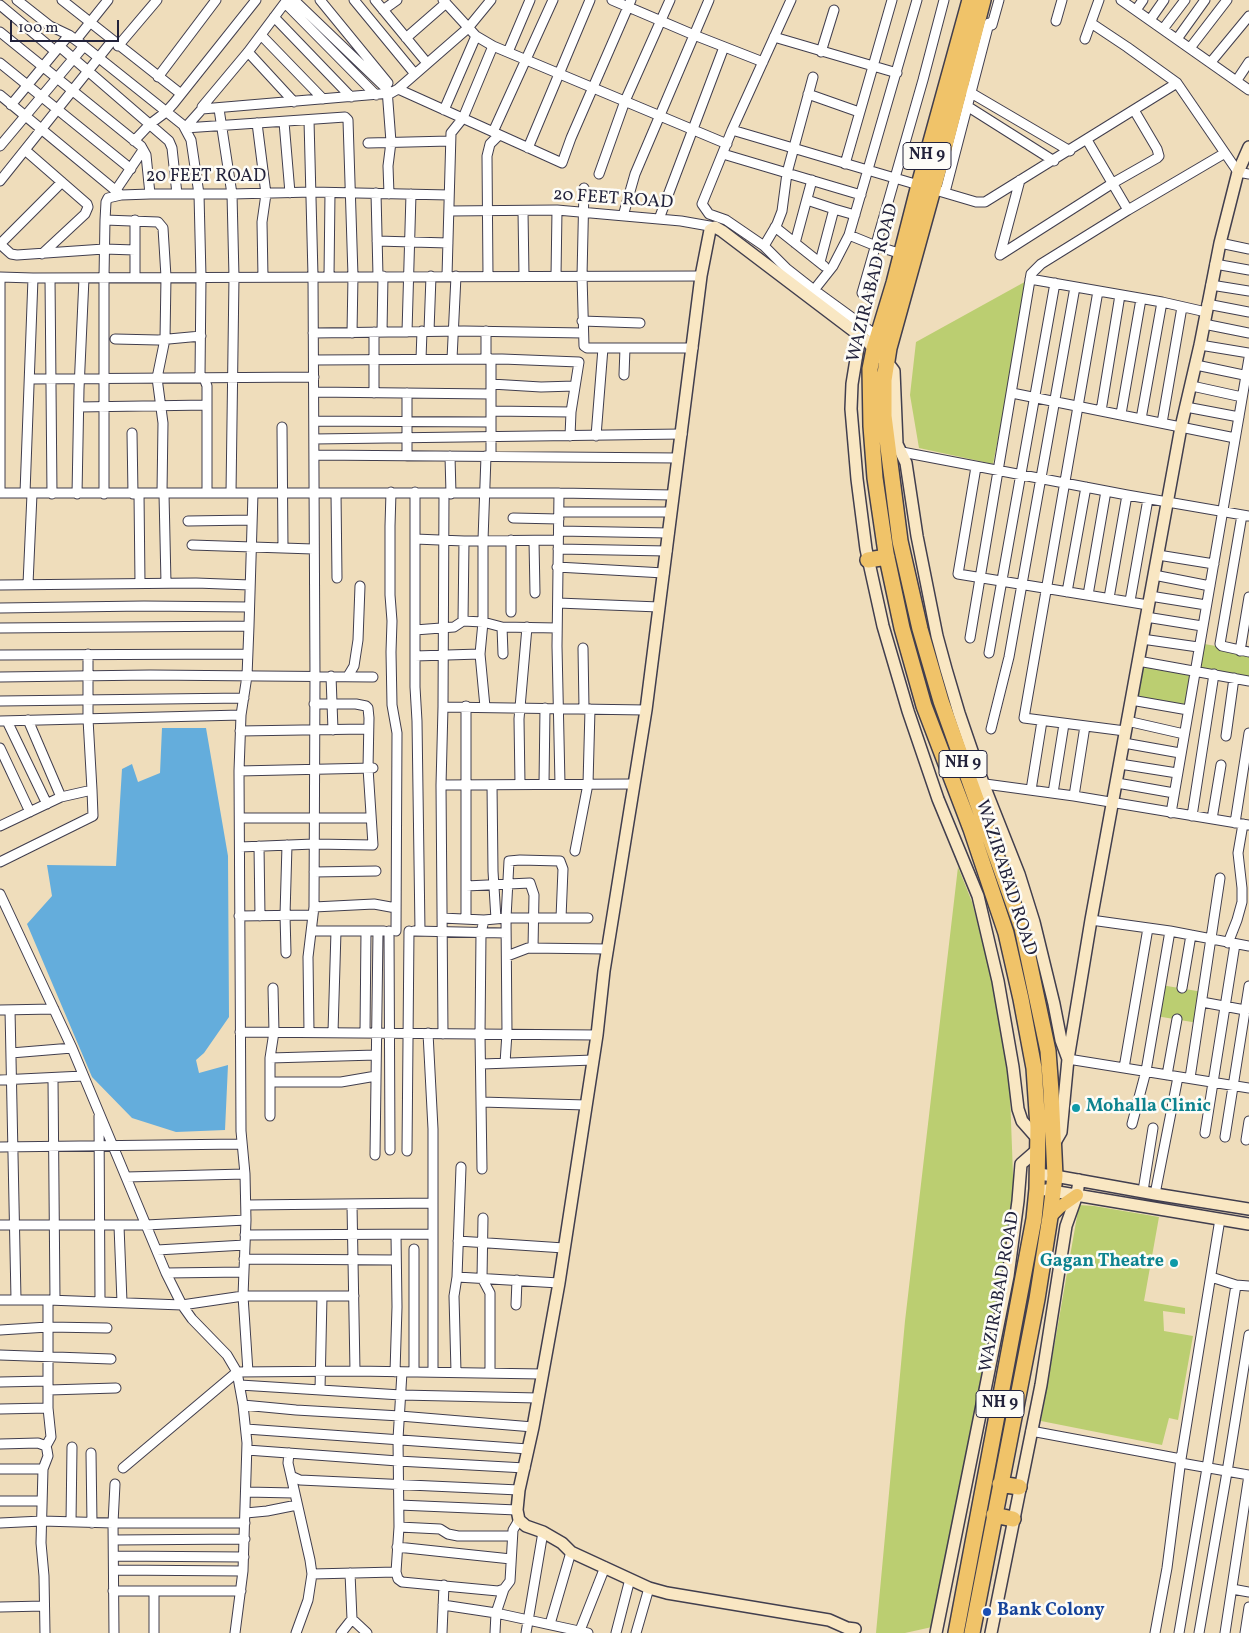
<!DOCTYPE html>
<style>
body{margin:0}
#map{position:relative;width:1249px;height:1633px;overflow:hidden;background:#efddbb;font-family:Vollkorn,serif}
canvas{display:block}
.scale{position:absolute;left:10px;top:20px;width:109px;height:22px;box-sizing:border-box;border:2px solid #22223b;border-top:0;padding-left:6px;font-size:15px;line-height:18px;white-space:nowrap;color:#22223b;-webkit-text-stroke:4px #fdfcf7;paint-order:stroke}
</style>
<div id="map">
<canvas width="1249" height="1633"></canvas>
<div class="scale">100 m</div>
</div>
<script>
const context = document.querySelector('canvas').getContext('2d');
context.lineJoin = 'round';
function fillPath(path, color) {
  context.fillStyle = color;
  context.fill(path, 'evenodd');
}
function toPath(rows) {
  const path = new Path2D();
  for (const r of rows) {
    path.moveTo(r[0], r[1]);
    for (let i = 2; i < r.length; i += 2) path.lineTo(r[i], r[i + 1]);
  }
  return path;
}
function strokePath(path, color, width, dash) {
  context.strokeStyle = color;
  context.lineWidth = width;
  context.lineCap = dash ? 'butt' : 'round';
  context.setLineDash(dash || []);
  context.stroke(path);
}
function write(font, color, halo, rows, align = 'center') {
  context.font = font + ' Vollkorn,serif';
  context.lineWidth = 5;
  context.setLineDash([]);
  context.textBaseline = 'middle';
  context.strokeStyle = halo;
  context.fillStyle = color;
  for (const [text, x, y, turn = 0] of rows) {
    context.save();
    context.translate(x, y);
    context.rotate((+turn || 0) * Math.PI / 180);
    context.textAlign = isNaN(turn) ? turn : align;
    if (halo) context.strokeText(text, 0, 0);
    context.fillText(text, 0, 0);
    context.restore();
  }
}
fillPath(toPath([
 [1030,279,993,464,919,448,910,395,916,342],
 [1199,643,1249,652,1249,681,1194,671,1188,710,1131,700,1138,661,1194,671],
 [958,867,972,902,995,991,1009,1067,1014,1202,981,1381,932,1627,905,1633,876,1633,905,1321],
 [1161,985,1203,992,1198,1023,1156,1016],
 [1079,1205,1094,1206,1159,1217,1144,1301,1185,1308,1185,1314,1163,1311,1164,1331,1193,1336,1178,1420,1169,1418,1162,1445,1041,1421]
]), '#bbce71');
fillPath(toPath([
 [162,728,206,728,228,856,229,1017,204,1053,196,1060,199,1073,228,1065,225,1130,176,1132,132,1118,92,1077,27,924,52,896,47,865,116,866,122,769,132,764,138,782,160,773]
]), '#64addc');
const street = toPath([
 [17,0,50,26,69,35,84,46,183,125,191,140,199,194,201,277,200,376,204,378,207,386,207,493],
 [62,0,181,94],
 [287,0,248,52,202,107,202,109,391,93,398,89,468,28,491,0],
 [294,0,391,93],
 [320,0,388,83],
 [354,0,415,74],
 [375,0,427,63],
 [443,0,476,36,493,46,727,144],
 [612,0,694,35,763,62],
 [791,0,732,130,702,204,709,214,726,220,764,246,786,268,814,290,880,338],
 [1121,0,1249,90],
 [285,3,376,95],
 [0,5,55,51],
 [383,10,397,0],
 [1136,10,1143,0],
 [274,17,351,97],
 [1150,20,1164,0],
 [1056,21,1062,0],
 [1091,23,1127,47,1177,83,1238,172,1249,174],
 [1163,29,1185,0],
 [0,32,141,146,146,155,150,194],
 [261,35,323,99],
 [774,37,897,73],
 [406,38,446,3],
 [1085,39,1099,0],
 [1177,39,1205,0],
 [76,40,108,0],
 [59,46,169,141,172,148,177,194],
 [118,46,157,0],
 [1190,48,1227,0],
 [248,52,294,102],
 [508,52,530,0],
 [821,52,834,10],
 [1211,62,1249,16],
 [0,63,131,169],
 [158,77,216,0],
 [1237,80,1249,62],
 [387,89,391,142,388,166,389,194],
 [398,89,562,163,571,138,631,0],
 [966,90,1070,151],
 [808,94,859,112],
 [0,95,121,195],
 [11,105,69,35],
 [967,106,1054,161],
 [219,109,232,194,234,277,231,493],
 [444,110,476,36],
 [309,120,313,276,315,676,314,907,308,957,309,1032],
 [284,122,290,193],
 [257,123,266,194,262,222,263,277],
 [185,128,345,117,348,120,353,276,352,333],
 [185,128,202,109],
 [732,130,976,202,985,202,1177,83],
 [493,132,553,0],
 [1087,140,1128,210],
 [134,141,150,124,166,112,174,103,256,0],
 [368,143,450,141],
 [0,146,84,46],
 [528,148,590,0],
 [25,150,87,204,88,207,85,214,42,254],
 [723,154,861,195],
 [845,164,892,0],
 [599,174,625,101,670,0],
 [0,181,112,41],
 [584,188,582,276,584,346,587,348,693,348],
 [116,190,143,150],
 [945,192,989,23,992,25,999,0],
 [376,193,378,276],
 [807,200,834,209,820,262],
 [834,209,855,215],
 [449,211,557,210,681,221,715,227],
 [523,211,524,276],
 [623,216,635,174,709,0],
 [659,219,724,47],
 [105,220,158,222,163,228,166,277,165,339,157,378,163,423,162,492,164,494,166,583],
 [135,220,135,277],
 [775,227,824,266],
 [849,235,876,246,902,254],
 [377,241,448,243],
 [795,243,812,180],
 [1220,243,1249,249],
 [0,244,11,254,17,255,104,249,135,250],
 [0,244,62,182],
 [764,246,777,224,782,211,787,173,813,77],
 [1000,255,1113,183,1157,158,1159,156,1157,149,1134,110],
 [1000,255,1020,180],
 [1215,264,1249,270],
 [329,276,330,193],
 [447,276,451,133,463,118,493,46],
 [488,276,487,156,490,144,499,135],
 [556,276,557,210],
 [0,277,33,278,701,276],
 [50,278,52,494],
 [1030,279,1162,302,1206,312],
 [1211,285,1249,291],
 [814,290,833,266,849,235,917,0],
 [1098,291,1024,718,1125,731],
 [862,293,923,80,944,0],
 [1207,304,1249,312],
 [582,321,640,323],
 [1204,324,1249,333],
 [429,331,431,276],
 [374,332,374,393],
 [382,332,383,276],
 [407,332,411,194],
 [313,333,464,331,583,333],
 [115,339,158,340,201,336],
 [1200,345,1249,353],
 [421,359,422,331],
 [452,359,456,276],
 [486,359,486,331],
 [314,360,502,359,579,362,571,412,570,436],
 [1196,365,1249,376],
 [624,375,625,348],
 [30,379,314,377],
 [491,384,541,387,575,386],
 [1192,386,1242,397],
 [314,392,491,394],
 [1012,393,1235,438],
 [79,407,207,405],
 [1186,407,1239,417],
 [491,411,571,412],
 [1101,411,1120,295],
 [1121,414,1141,299],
 [1141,419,1162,302],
 [314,421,491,422],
 [1162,423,1182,307],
 [282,427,283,548],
 [132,433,133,494],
 [596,436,603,348],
 [314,439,682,434],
 [902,452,1127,495,1249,516],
 [314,455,678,458],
 [407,456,407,393],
 [450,456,451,494],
 [491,456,491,359],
 [976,467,958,574,1148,605],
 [391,492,390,526,390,595,392,621,391,652,392,705,397,733,396,931],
 [415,492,415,687,417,721,420,931],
 [0,493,559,493,673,495],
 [0,493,0,277],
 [25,493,33,278],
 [336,493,337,578],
 [559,493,557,646,560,784],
 [77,494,79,389,84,278],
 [104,494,104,277,105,220,106,202,108,198,121,195,150,194,232,194,312,192,449,195],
 [139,494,140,583],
 [559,512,671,512],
 [1242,515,1220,644,1222,646,1249,652],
 [513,518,559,519],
 [188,521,252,520],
 [559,531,669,533],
 [415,539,464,541,558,540],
 [511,540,511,612],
 [534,541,535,593],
 [192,545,313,549],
 [558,549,667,551],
 [1158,555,1214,564],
 [557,567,664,573],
 [1154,575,1210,586],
 [28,584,32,494],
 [0,585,196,583,250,585],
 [1067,592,1086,487],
 [1088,595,1106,491],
 [1150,596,1206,605],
 [1109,598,1127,495],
 [1130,601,1148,499],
 [558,603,659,607],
 [0,608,144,606,249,607],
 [1146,617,1202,626],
 [463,621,464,541],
 [502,627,503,654],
 [0,628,249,626],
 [415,630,454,627,463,621,483,622,502,627,557,628],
 [970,638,1031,274,1041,264,1128,210,1225,153],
 [1142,639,1198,647],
 [583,648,584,708],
 [1240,651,1249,597],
 [989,653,1055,283],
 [88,654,88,719,92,790],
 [0,655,247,654],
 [415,656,480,654],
 [1138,661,1249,681],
 [331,676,333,730],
 [348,676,354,666,358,640,360,586],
 [0,677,150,675,373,677],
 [1131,700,1188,710],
 [0,701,244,698],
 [443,707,646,710],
 [485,707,480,654,483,622,483,540,486,456],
 [28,720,61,797],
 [0,721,241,715],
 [7,721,47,804],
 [1127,721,1184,734],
 [991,729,1009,657,1075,287],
 [240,731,365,729],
 [1226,736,1234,678],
 [1124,743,1180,753],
 [0,748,30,812],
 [1120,764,1177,773],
 [239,771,373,768],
 [978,783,1074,796,1249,825],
 [1117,783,1174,793],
 [520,784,519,719,527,627],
 [544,784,545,708],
 [441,785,633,784],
 [492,785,493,871,496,919],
 [1031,790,1042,721],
 [1053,793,1064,724],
 [1074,796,1085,726],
 [1171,813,1249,358],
 [1192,816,1214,674],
 [240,818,371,818],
 [1212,819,1221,765],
 [1235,823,1249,733],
 [0,826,61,797,92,790,93,816,0,862],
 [259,846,260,916],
 [240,847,314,844,373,845,368,768,369,718,368,708,366,706,356,704,314,704],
 [575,851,588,784,590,709],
 [314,872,376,871],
 [466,886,530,883,534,895,533,948],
 [0,894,72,1048,166,1273,182,1305,192,1319,227,1355,237,1372,243,1405,247,1443,243,1571,235,1633],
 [314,907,374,904,396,908],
 [239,916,313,915],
 [442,918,484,920,506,918,588,918],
 [466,919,466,706],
 [1091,920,1170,931,1249,946],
 [312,931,384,931],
 [389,931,390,1150],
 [414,931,506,933],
 [1228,943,1237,920,1242,902,1242,888,1238,853,1243,824],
 [286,953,285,915,287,845],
 [507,956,528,948,608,949],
 [1182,988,1191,935],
 [1202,1002,1245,1010,1249,1009],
 [0,1010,54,1009],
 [10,1010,16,1299],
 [240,1032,597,1035],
 [333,1032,336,931],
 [365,1032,366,931],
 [428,1033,433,1129,433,1372],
 [443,1034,441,785,443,707,444,494],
 [11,1053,72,1048],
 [270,1058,376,1055],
 [1068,1059,1249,1088],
 [505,1063,507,1033,506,918,509,861,520,860,560,861,563,869,561,918],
 [482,1064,593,1060],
 [1124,1068,1148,928],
 [1167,1075,1177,1019],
 [1190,1078,1220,878],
 [53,1079,55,1300],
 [0,1080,83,1076],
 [270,1082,341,1082,376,1076],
 [481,1102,586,1105],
 [99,1116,100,1301],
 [270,1116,270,1058,274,1032,273,988],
 [1132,1124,1146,1071,1170,931],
 [1205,1133,1235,944],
 [1225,1137,1249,986],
 [1246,1140,1249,1121],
 [0,1147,241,1144],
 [407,1151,409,931],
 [375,1155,378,932],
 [482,1169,480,1035,481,933,484,920],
 [126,1177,245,1174],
 [1143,1191,1153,1128],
 [1155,1194,1178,1077],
 [246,1205,433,1203],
 [352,1205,355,1371],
 [483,1218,482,1278,490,1293,490,1372],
 [0,1225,146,1225,246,1220],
 [119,1226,122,1302],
 [245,1235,433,1234],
 [458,1241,564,1248],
 [157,1250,245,1245],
 [244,1259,396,1260],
 [166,1273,244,1272],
 [457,1277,559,1283],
 [1211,1277,1236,1285,1249,1286],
 [0,1300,48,1300,182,1305,243,1296,354,1296],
 [516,1305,517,1280],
 [0,1330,48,1327,107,1328],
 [0,1355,111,1359],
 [248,1372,243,1296,246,1220,245,1174,241,1131,239,771,241,715,247,676,249,626,253,493],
 [395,1372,397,1307,396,1235],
 [402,1372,398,1439,399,1527,396,1572,398,1579,402,1582,498,1591,504,1589,510,1581,513,1530,519,1520],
 [414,1372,414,1249],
 [456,1372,454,1296,457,1277,461,1167],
 [0,1382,48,1381],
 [240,1385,401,1395,538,1398],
 [49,1390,116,1388],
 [320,1390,322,1296],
 [243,1405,296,1410,400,1416,533,1427],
 [0,1409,48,1408],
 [246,1429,528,1449],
 [1031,1431,1181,1459],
 [0,1444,38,1443,46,1446,47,1450,48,1456,43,1469,41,1543,44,1576,45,1633],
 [46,1446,51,1437,48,1408,48,1300],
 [247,1450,398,1461,525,1468],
 [91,1453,92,1523],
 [289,1453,288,1463,291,1476,300,1480,519,1490],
 [1181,1463,1249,1475],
 [123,1468,237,1372,355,1371,542,1374],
 [0,1469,43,1469],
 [291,1476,310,1560,312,1574,308,1600,296,1633],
 [246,1492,294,1493],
 [0,1501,42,1501],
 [399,1505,517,1510],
 [246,1513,267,1511,297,1505],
 [71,1522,72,1447],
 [0,1523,42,1521,113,1523,245,1523],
 [399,1527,440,1529,448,1534,458,1536,512,1536],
 [114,1540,245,1539],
 [397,1547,511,1559],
 [114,1556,244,1557],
 [114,1570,243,1571],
 [350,1573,352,1619,367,1633],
 [312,1574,396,1572],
 [1232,1589,1249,1592],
 [113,1591,241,1591],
 [154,1591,154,1633],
 [443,1605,496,1613,588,1633],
 [0,1607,44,1606],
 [550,1624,571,1552],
 [114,1633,113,1523,115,1484],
 [341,1633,352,1619],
 [442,1633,444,1585],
 [495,1633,496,1613,504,1589],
 [526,1633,543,1532],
 [579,1633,605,1567],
 [616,1633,630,1579],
 [636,1633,649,1588],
 [1155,1633,1167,1568,1181,1459,1220,1219],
 [1179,1633,1207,1468,1236,1285],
 [1199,1633,1227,1472,1249,1335],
 [1225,1633,1249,1475],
 [1245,1633,1249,1607]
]);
const secondary = toPath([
 [860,335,852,384,851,409,857,479,866,549,883,626,908,711,938,799,978,896,998,981,1013,1067,1018,1109,1022,1121,1037,1138],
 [891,441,897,444,906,463,917,536,937,636,946,669,959,713,983,783,1019,874,1034,922,1054,1004,1061,1040,1068,1059],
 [1054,1144,1061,1132,1068,1059,1091,920,1181,427,1200,345,1220,243,1238,172,1249,147],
 [1037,1174,1055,1176,1155,1194,1249,1209],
 [1046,1190,1249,1224],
 [855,1629,847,1628,829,1620,667,1593,649,1588,571,1552,562,1543,543,1532,526,1526,519,1520,517,1510,519,1490,533,1427,559,1283,597,1035,604,971,646,710,701,276,710,230,715,227,722,231,867,341,886,363,891,367,894,371,897,444],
 [936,1633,1008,1276,1018,1201,1021,1164,1037,1150],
 [991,1633,1041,1385,1066,1226,1077,1195,1079,1180]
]);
const primary = toPath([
 [1050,1217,1060,1207,1077,1195]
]);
const highway = toPath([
 [868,560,887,557],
 [1000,1484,1019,1487],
 [994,1515,1013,1519],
 [956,1633,1034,1219,1037,1189,1038,1127,1034,1068,1021,999,1006,933,971,829,924,706,902,628,886,553,875,478,871,426,870,369,874,349,894,283,919,185,970,0],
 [972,1633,1037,1299,1050,1217,1055,1176,1051,1091,1048,1051,1022,928,941,701,920,629,900,541,884,416,884,380,889,348,943,153,983,0]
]);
strokePath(street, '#413e4e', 11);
strokePath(secondary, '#413e4e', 14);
strokePath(primary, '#413e4e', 15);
strokePath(highway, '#413e4e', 18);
strokePath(street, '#fff', 9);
strokePath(secondary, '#f9e7c3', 11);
strokePath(primary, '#f0c369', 12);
strokePath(highway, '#f0c369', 15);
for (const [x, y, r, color] of [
 [1076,1108,5,"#0f9aa8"],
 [1174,1263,5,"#0f9aa8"],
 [987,1612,5,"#1a4fb4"]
]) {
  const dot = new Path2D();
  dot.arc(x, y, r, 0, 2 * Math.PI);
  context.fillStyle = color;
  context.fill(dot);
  strokePath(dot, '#fdfcf7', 2);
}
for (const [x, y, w] of [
 [927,156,48],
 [963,764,48],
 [1000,1404,48]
]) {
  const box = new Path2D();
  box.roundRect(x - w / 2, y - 13.5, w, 27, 4);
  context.fillStyle = '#fdfcf7';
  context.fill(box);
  strokePath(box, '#22223b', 1);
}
write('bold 16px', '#22223b', null, [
 ["NH 9",927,156],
 ["NH 9",963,764],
 ["NH 9",1000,1404]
]);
write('18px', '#22223b', '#fdfcf7', [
 ["20 FEET ROAD",206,178],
 ["20 FEET ROAD",613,200,4],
 ["WAZIRABAD ROAD",874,283,-76],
 ["WAZIRABAD ROAD",1005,878,72],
 ["WAZIRABAD ROAD",1001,1292,-80]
]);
write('bold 18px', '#0d838f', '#fdfcf7', [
 ["Mohalla Clinic",1086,1108],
 ["Gagan Theatre",1164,1263,"right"]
], 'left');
write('bold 18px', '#164399', '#fdfcf7', [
 ["Bank Colony",997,1612]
], 'left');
</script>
